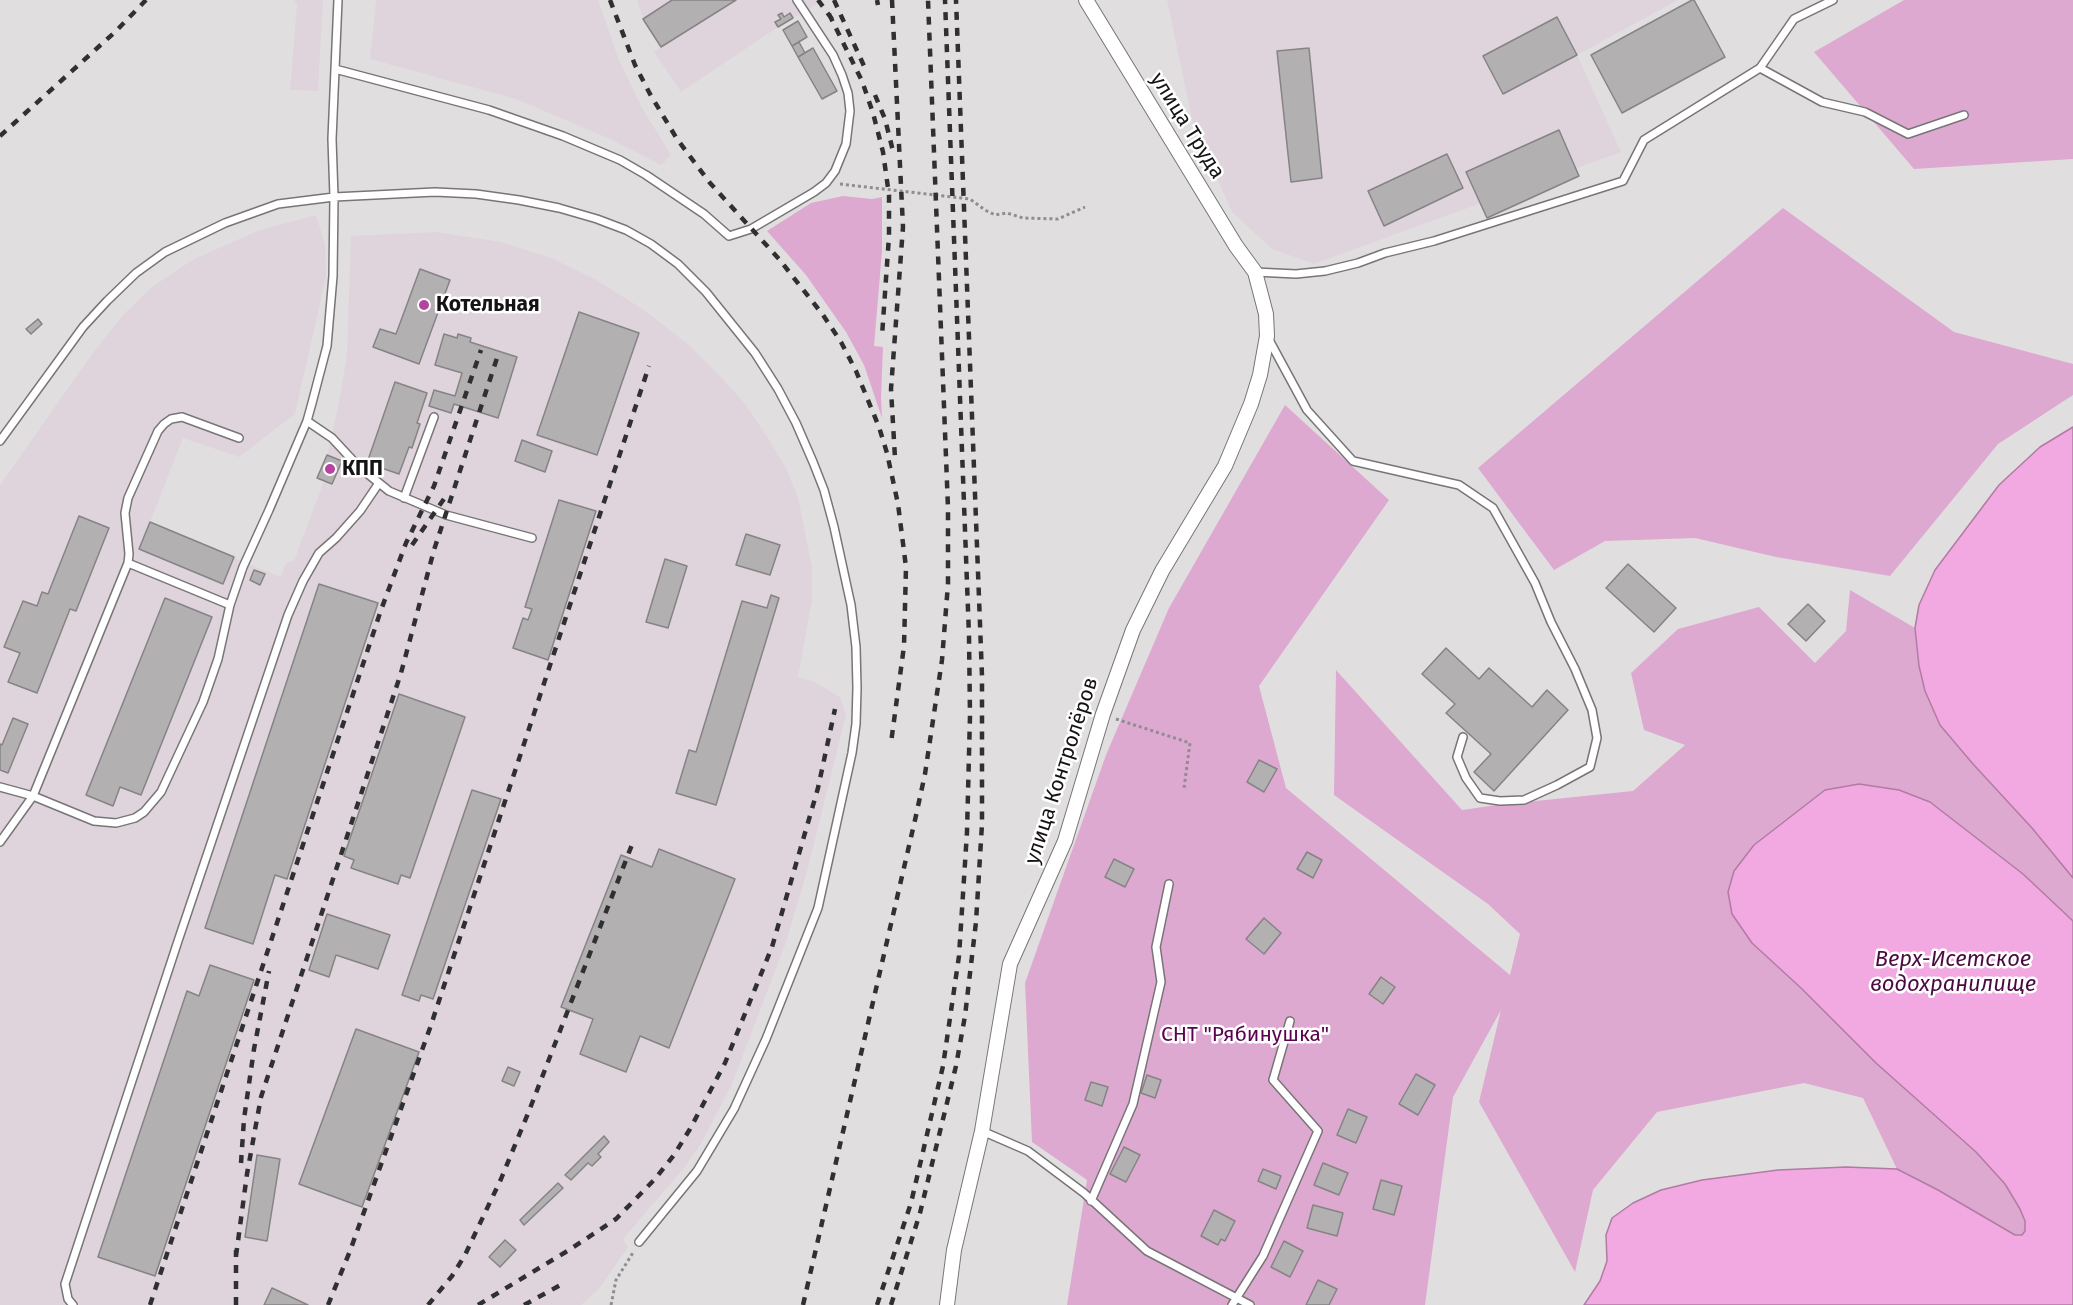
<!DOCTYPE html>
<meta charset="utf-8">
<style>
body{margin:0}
canvas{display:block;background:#e1dee0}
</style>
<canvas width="2073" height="1305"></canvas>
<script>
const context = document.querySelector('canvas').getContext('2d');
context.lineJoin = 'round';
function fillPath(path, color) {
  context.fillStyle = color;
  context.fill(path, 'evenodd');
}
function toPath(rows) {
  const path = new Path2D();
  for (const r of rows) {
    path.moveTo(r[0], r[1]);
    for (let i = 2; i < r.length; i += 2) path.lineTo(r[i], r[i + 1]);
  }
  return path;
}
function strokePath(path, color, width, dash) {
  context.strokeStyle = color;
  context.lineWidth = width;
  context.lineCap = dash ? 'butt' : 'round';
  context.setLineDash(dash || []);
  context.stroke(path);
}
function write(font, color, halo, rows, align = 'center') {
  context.font = font + ' "Fira Sans",sans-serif';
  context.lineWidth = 5;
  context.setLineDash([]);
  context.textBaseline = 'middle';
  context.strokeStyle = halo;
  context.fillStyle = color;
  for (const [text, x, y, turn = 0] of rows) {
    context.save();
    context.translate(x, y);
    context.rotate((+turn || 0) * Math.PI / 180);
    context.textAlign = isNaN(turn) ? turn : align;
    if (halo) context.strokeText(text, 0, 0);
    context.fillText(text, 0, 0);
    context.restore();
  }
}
fillPath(toPath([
 [294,0,323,0,318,91,290,90,297,4],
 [376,0,598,0,619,60,641,106,671,155,661,165,610,139,516,99,370,59],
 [637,0,824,0,778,27,681,92,654,52,661,47,643,19],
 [1167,0,1678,0,1577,55,1621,152,1314,264,1272,249,1232,212,1193,124],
 [316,215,325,244,326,277,295,414,239,457,183,438,150,522,280,577,286,563,294,561,324,481,317,478,327,455,338,407,347,355,351,236,436,232,501,242,551,258,595,279,644,310,688,344,721,377,746,405,766,435,785,466,798,497,812,567,812,600,798,677,815,682,840,697,846,715,808,868,786,942,732,1084,702,1142,684,1168,623,1239,628,1247,599,1289,581,1305,0,1305,0,485,90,357,122,316,152,287,194,259,260,230]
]), '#dfd4dc');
fillPath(toPath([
 [1904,0,2073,0,2073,159,1914,169,1814,52],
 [843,196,872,199,882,197,882,251,874,346,883,347,881,398,882,418,864,365,846,332,806,275,767,231,811,203],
 [1783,208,1954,332,2073,364,2073,395,1998,444,1890,576,1776,557,1695,538,1605,541,1554,570,1478,468],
 [1285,405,1389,500,1259,686,1286,788,1510,975,1520,934,1488,904,1334,795,1336,670,1462,810,1497,805,1633,791,1685,745,1644,730,1631,673,1678,629,1759,607,1815,663,1846,631,1850,590,1915,628,1919,666,1925,691,1940,725,1973,764,2032,828,2073,878,2073,921,2023,874,1930,802,1825,790,1754,845,1734,871,1752,943,1801,988,1876,1063,1976,1152,2005,1184,2020,1209,2025,1221,2025,1231,2022,1235,2015,1235,1938,1190,1897,1169,1863,1098,1804,1083,1657,1112,1593,1190,1575,1272,1479,1102,1501,1010,1453,1097,1425,1305,1067,1305,1087,1180,1032,1142,1025,983,1106,755,1169,608]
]), '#dea9d0');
const water = toPath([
 [2073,427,2073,878,2032,828,1973,764,1940,725,1925,691,1919,666,1915,628,1919,605,1935,570,1999,485,2040,447,2073,427],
 [1859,784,1899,790,1930,802,2023,874,2073,921,2073,1305,1584,1305,1600,1281,1607,1261,1606,1235,1612,1218,1633,1203,1661,1190,1702,1180,1778,1170,1846,1167,1897,1169,1938,1190,2015,1235,2022,1235,2025,1231,2025,1221,2020,1209,2005,1184,1976,1152,1876,1063,1801,988,1752,943,1732,914,1728,892,1734,871,1754,845,1825,790,1859,784]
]);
fillPath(water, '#f2a8e0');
strokePath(water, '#b07ca3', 1.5);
const building = toPath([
 [672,0,736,0,661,47,643,19,672,0],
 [1692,0,1694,0,1725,57,1622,113,1591,55,1692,0],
 [782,13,784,17,790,13,793,18,778,27,775,22,781,19,778,15,782,13],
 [1557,17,1577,55,1503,94,1483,56,1557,17],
 [798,21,807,37,792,46,783,30,798,21],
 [799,42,805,53,798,57,792,46,799,42],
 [813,48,837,91,822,99,798,57,813,48],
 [1309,48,1322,178,1291,182,1277,51,1309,48],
 [1559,130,1579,176,1487,218,1466,172,1559,130],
 [1447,154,1463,188,1384,226,1368,191,1447,154],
 [420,269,450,280,419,364,373,347,380,329,396,334,420,269],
 [579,312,639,333,597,455,537,435,579,312],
 [38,319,42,324,31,334,26,329,38,319],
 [444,334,457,338,458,334,471,338,470,342,517,357,498,418,454,404,451,413,429,406,434,390,455,396,462,373,435,365,444,334],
 [395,382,427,393,417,423,420,424,412,448,409,447,399,474,367,463,395,382],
 [522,440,552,451,545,472,515,461,522,440],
 [327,455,342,461,332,484,317,478,327,455],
 [559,500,596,511,548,660,513,648,523,618,528,620,532,609,525,607,559,500],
 [79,516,109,528,76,611,70,609,37,693,8,682,20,653,4,647,23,601,37,606,42,592,48,594,79,516],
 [150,522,234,557,223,584,139,549,150,522],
 [746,534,780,545,770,575,736,565,746,534],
 [665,559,687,566,668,628,646,622,665,559],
 [1628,564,1676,608,1654,632,1606,588,1628,564],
 [254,570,265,574,260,585,250,580,254,570],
 [319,584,378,603,287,879,275,875,253,944,205,928,319,584],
 [771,595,779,598,716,805,676,793,689,750,696,752,742,601,767,608,771,595],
 [165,598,212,617,141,795,120,787,113,806,86,795,165,598],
 [1808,604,1825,621,1806,641,1788,624,1808,604],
 [1446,648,1479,679,1489,668,1532,707,1547,690,1568,710,1494,791,1474,772,1491,754,1446,713,1455,704,1422,674,1446,648],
 [399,694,465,717,410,878,401,875,398,884,351,868,354,860,344,856,399,694],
 [13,718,28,724,8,773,0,770,0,744,2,745,13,718],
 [1259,760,1277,769,1264,792,1247,782,1259,760],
 [472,790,501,799,433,999,421,995,419,1001,402,995,472,790],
 [659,849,735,879,669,1048,640,1036,626,1072,580,1054,593,1019,561,1007,621,855,652,867,659,849],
 [1307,852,1322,860,1313,878,1297,869,1307,852],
 [1114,859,1134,869,1125,887,1105,877,1114,859],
 [327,914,390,935,378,969,336,955,329,977,309,970,327,914],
 [1264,918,1281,933,1264,954,1246,939,1264,918],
 [210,965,254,980,155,1276,98,1257,187,991,199,996,210,965],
 [1381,977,1395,987,1383,1004,1369,994,1381,977],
 [356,1029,419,1052,362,1207,299,1184,356,1029],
 [508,1067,520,1072,514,1086,502,1081,508,1067],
 [1416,1074,1435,1085,1418,1115,1399,1104,1416,1074],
 [1147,1075,1161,1080,1155,1098,1141,1093,1147,1075],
 [1091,1082,1108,1087,1102,1106,1085,1100,1091,1082],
 [1348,1109,1367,1117,1356,1143,1337,1135,1348,1109],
 [604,1136,609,1142,598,1154,601,1157,592,1166,588,1163,571,1180,565,1175,604,1136],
 [1124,1147,1140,1155,1126,1182,1110,1174,1124,1147],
 [257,1155,280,1159,267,1241,245,1237,257,1155],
 [1323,1163,1348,1173,1339,1195,1314,1185,1323,1163],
 [1263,1169,1281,1176,1276,1189,1258,1181,1263,1169],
 [1381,1180,1402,1186,1394,1215,1373,1209,1381,1180],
 [558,1183,563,1188,524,1225,520,1220,558,1183],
 [1313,1205,1343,1213,1337,1236,1307,1228,1313,1205],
 [1214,1210,1235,1221,1225,1241,1221,1239,1218,1245,1201,1236,1214,1210],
 [505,1240,516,1250,500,1267,489,1257,505,1240],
 [1284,1241,1303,1251,1290,1277,1271,1267,1284,1241],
 [1318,1280,1337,1289,1329,1305,1306,1305,1318,1280],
 [272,1288,308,1305,264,1305,272,1288]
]);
fillPath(building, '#b3b0b2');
strokePath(building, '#868385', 1.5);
const lane = toPath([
 [1760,68,1822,102,1865,112,1908,134,1964,115],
 [335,69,489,110,563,136,620,160,646,175,704,214,729,236,751,229,814,192,826,183,835,171,846,144,850,111,848,93,842,75,833,55,797,0],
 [1255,272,1296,274,1325,271,1358,263,1385,253,1434,241,1623,181,1644,140,1760,68,1794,19,1833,0],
 [1268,338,1307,410,1353,461,1459,485,1493,508,1535,583,1551,622,1575,669,1592,710,1597,738,1590,767,1557,785,1524,800,1500,801,1480,798,1466,778,1457,757,1463,737],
 [307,421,332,438,358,466,389,491,446,515,532,538],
 [239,438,182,417,171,419,164,424,158,431,128,498,125,513,129,554,128,563,33,796,94,821,116,823,135,818,144,812,161,792,203,702,218,659,230,605,243,567,269,510,307,421,312,403,327,346,333,276,334,197,435,192,476,194,519,200,559,208,597,219,626,230,651,244,678,264,706,292,755,353,778,389,796,423,813,462,824,490,834,527,851,605,856,647,857,688,856,724,852,753,818,908,766,1039,734,1109,697,1171,639,1242],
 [0,441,83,327,107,301,136,273,165,252,225,223,278,204,334,197,332,139,338,0],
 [404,498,434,417],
 [128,563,230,605],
 [0,787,33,796,0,842],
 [982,1131,1028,1151,1084,1193,1147,1251,1250,1305],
 [1091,1201,1133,1104,1161,982,1156,947,1169,884],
 [73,1305,68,1299,65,1284,178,941,288,615,303,581,319,553,336,538,360,511,379,483],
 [1232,1305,1263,1256,1318,1131,1273,1080,1290,1021]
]);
const street = toPath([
 [947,1305,954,1250,982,1131,1010,964,1065,841,1103,714,1133,630,1162,571,1225,466,1251,404,1260,375,1267,336,1266,314,1255,272,1236,246,1086,0]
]);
strokePath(lane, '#787577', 10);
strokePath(street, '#787577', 16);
strokePath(toPath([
 [840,184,970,199,985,210,995,215,1007,213,1023,218,1058,219,1085,207],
 [1116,719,1190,743,1184,788],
 [611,1305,616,1280,634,1251]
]), '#8f8d8f', 3, [3, 3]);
strokePath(lane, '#fff', 7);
strokePath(street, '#fff', 14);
strokePath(toPath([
 [610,0,635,65,650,94,677,139,710,183,779,259,823,315,841,342,856,371,879,427,887,453,898,504,906,567,904,646,891,743],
 [818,0,832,19],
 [834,0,864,66],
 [877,0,878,5],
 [892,0,903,227,891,389,895,458],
 [829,14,862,81,873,113,883,152,889,195,889,236,882,336],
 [875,95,885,119,894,155],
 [0,136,115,32,146,0],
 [412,545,446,496],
 [241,1163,244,1119,254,1049,269,971],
 [236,1256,247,1174,261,1097,401,673,434,550,498,355],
 [150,1305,381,610,406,543,434,486,481,350],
 [236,1305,236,1250],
 [328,1305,350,1251,430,1028,649,366],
 [428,1305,452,1276,465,1255,501,1179,529,1111,633,842],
 [478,1305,569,1250,616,1219,655,1179,674,1155,690,1129,725,1063,772,947,818,788,835,709],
 [524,1305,566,1282],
 [803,1305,915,820,925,774,942,660,948,584,948,508,928,0],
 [877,1305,911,1203,943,1066,959,956,967,832,970,716,969,636,945,0],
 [891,1305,920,1213,956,1066,965,1016,976,922,982,824,982,676,956,0]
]), '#313031', 4.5, [8, 8]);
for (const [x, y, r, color] of [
 [424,305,6,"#b544a0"],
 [330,469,6,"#b544a0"]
]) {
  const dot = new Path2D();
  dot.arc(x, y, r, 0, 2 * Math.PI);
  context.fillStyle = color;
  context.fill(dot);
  strokePath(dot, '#fff', 2);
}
write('21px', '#151415', '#fff', [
 ["улица Труда",1187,126,58],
 ["улица Контролёров",1062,771,-72]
]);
write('bold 21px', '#151415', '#fff', [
 ["Котельная",436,305],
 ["КПП",342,469]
], 'left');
write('21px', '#5c024f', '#fff', [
 ["СНТ \"Рябинушка\"",1245,1035]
]);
write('italic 22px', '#4b0b41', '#fff', [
 ["Верх-Исетское",1953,960],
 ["водохранилище",1953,985]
]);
</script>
